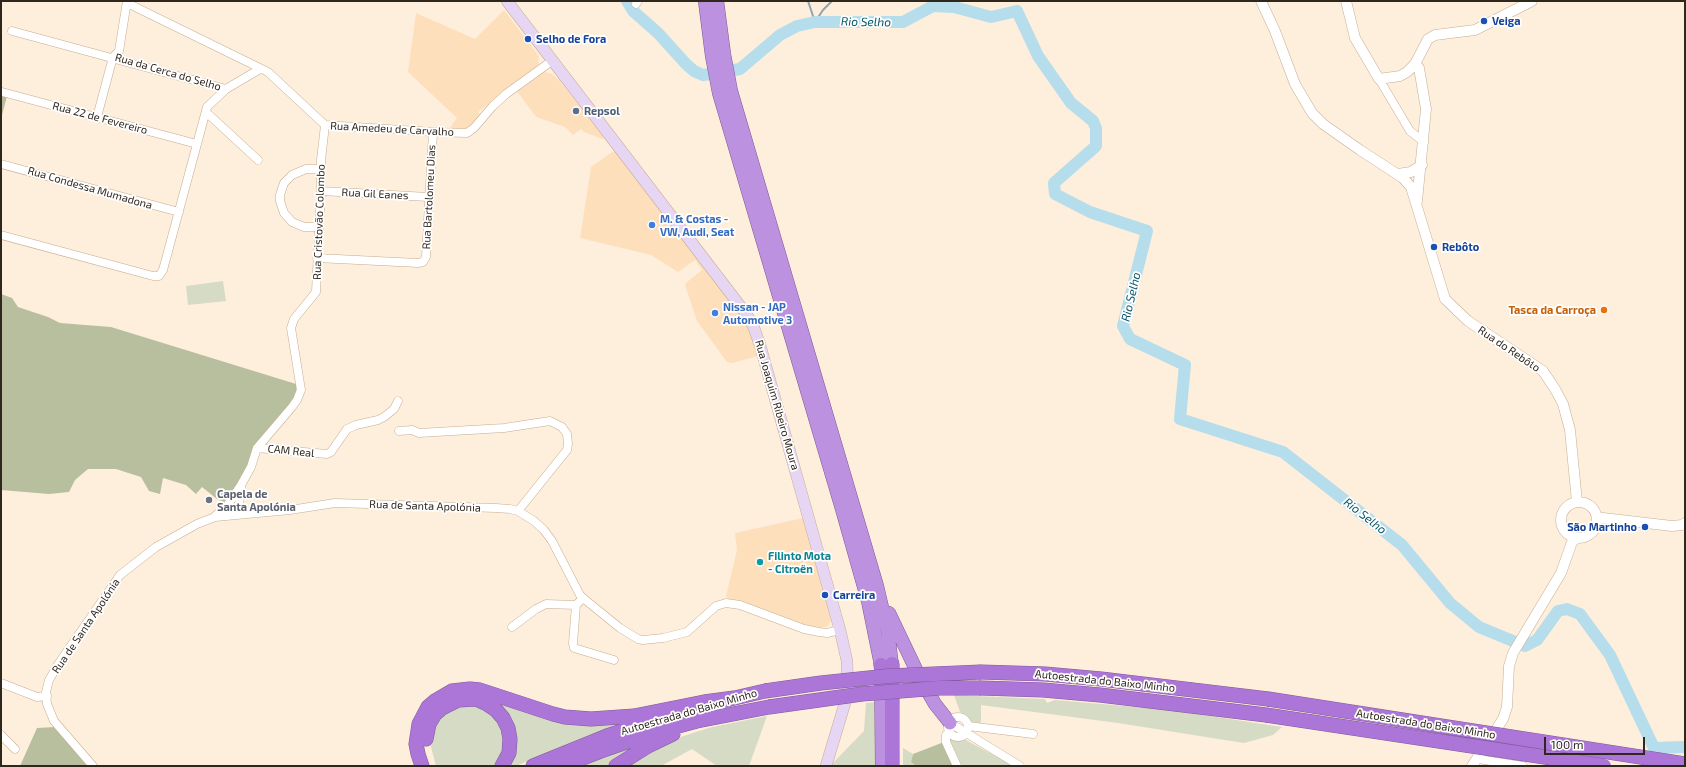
<!DOCTYPE html>
<meta charset="utf-8">
<style>
body{margin:0}
#map{position:relative;width:1686px;height:767px;overflow:hidden;background:#feeedc;font-family:"Exo 2",sans-serif}
canvas{display:block}
.frame{position:absolute;inset:0;border:2px solid #30271c;pointer-events:none}
.scale{position:absolute;left:1544px;top:737px;width:101px;height:18px;box-sizing:border-box;border:2px solid #30271c;border-top:0;padding-left:5px;font-size:12px;line-height:14px;white-space:nowrap;color:#30271c;-webkit-text-stroke:3px #fff;paint-order:stroke}
</style>
<div id="map">
<canvas width="1686" height="767"></canvas>
<div class="frame"></div>
<div class="scale">100 m</div>
</div>
<script>
const context = document.querySelector('canvas').getContext('2d');
context.lineJoin = 'round';
function fillPath(path, color) {
  context.fillStyle = color;
  context.fill(path, 'evenodd');
}
function toPath(rows) {
  const path = new Path2D();
  for (const r of rows) {
    if (r.length === 3) {
      path.moveTo(r[0] + r[2], r[1]);
      path.arc(r[0], r[1], r[2], 0, 2 * Math.PI);
      continue;
    }
    path.moveTo(r[0], r[1]);
    for (let i = 2; i < r.length; i += 2) path.lineTo(r[i], r[i + 1]);
  }
  return path;
}
function strokePath(path, color, width, dash) {
  context.strokeStyle = color;
  context.lineWidth = width;
  context.lineCap = dash ? 'butt' : 'round';
  context.setLineDash(dash || []);
  context.stroke(path);
}
function write(font, color, halo, rows, align = 'center') {
  context.font = font + ' "Exo 2",sans-serif';
  context.lineWidth = 3.5;
  context.setLineDash([]);
  context.textBaseline = 'middle';
  context.strokeStyle = halo;
  context.fillStyle = color;
  for (const [text, x, y, turn = 0] of rows) {
    context.save();
    context.translate(x, y);
    context.rotate((+turn || 0) * Math.PI / 180);
    context.textAlign = isNaN(turn) ? turn : align;
    if (halo) context.strokeText(text, 0, 0);
    context.fillText(text, 0, 0);
    context.restore();
  }
}
fillPath(toPath([
 [504,10,539,56,538,62,547,73,552,74,559,80,604,138,603,139,584,132,581,129,573,135,565,127,536,117,516,90,512,86,478,112,481,115,470,126,464,129,449,129,457,118,408,72,416,13,475,39],
 [615,150,740,314,750,332,758,356,732,363,727,362,697,321,685,285,687,282,702,270,695,260,678,272,651,255,580,238,591,167],
 [803,518,831,620,828,626,822,628,809,627,729,601,726,596,737,550,735,533]
]), '#fedfbc');
fillPath(toPath([
 [223,281,226,301,188,305,186,286],
 [954,695,1045,699,1047,703,1055,700,1171,710,1282,727,1273,735,1244,743,1118,723,981,705,981,723,969,722,966,715,960,712],
 [481,696,626,722,587,736,516,766,508,766,514,736],
 [876,702,877,766,830,766,864,731,866,703],
 [468,703,491,710,504,730,505,750,497,766,436,766,430,743,435,722,441,714],
 [767,716,749,766,717,766,692,749,661,766,625,766,668,741,712,727],
 [948,738,964,739,1013,766,960,766],
 [644,743,610,766,580,766,604,757],
 [903,748,913,754,911,762,916,766,903,766]
]), '#d6dbc5');
fillPath(toPath([
 [1,94,7,96,1,119],
 [1,294,12,298,18,307,48,317,60,323,111,327,296,384,296,396,254,447,242,478,224,502,217,499,202,487,196,494,186,485,163,478,160,494,149,491,141,477,116,469,88,469,75,480,69,492,49,494,1,490],
 [55,727,90,766,20,766,37,728],
 [944,742,955,766,916,766,911,762,913,754]
]), '#b8bf9f');
strokePath(toPath([
 [808,1,815,22],
 [815,22,823,10,832,1]
]), '#8ea6ad', 2);
strokePath(toPath([
 [627,1,633,11,658,33,686,64,694,71,703,75,740,69,780,35,797,26,815,22,903,22,933,6,954,7,991,17,1017,11,1038,56,1071,103,1093,121,1096,128,1096,146,1054,183,1055,194,1090,212,1147,231,1123,326,1130,339,1185,365,1180,419,1283,452,1402,545,1450,603,1479,627,1525,646,1537,640,1558,611,1567,609,1580,614,1610,655,1654,748,1685,747]
]), '#b6ddeb', 12);
const minor = toPath([
 [127,3,268,72,325,125],
 [636,4,638,1],
 [12,31,226,89],
 [1379,79,1410,131,1424,142],
 [2,92,197,144],
 [206,112,258,160],
 [97,117,113,57,119,51,127,1],
 [325,125,433,132,467,133,474,128,492,107,506,94,553,60],
 [1,164,179,212],
 [321,191,428,197],
 [318,227,304,227,292,222,284,213,280,201,280,195,284,183,292,175,306,169,321,169],
 [1,235,153,276,159,276,163,270,207,107,226,89,260,69],
 [317,258,418,263,423,262,426,257,433,132],
 [399,431,412,430,419,433,504,428,550,421,562,427,567,434,568,444,567,450,518,511],
 [257,448,327,454,331,452,347,429,356,425,378,420,384,417,394,409,398,401],
 [241,488,239,505,244,514],
 [215,516,227,506,241,485,251,467,257,448,292,407,297,400,301,390,291,328,294,319,316,292,321,191,321,160,325,125],
 [583,598,576,605,573,643,574,648,614,660],
 [512,627,536,609,546,604,576,605],
 [1,683,37,697,47,696],
 [958,727,10],
 [950,723,1020,766],
 [968,726,1033,734],
 [950,732,946,735,946,742,957,766],
 [1,735,15,749],
 [1478,759,1523,766],
 [93,766,54,721,47,704,46,692,49,680,59,663,120,575,156,547,197,524,215,517,290,510,335,503,496,508,510,509,518,511,534,521,544,530,552,541,580,595,583,598,620,628,638,639,643,640,663,638,687,632,716,606,726,603,740,605,804,629,819,632,827,633,840,630]
]);
const tertiary = toPath([
 [1261,1,1275,31,1295,84,1312,113,1323,124,1360,150,1403,178,1411,187,1445,299,1468,321,1543,371,1555,389,1563,404,1570,430,1577,502],
 [1346,1,1355,38,1379,79,1400,76,1407,72,1415,64,1428,39,1435,35,1475,30,1532,1],
 [1415,64,1419,68,1426,109,1417,201],
 [1398,174,1411,172,1422,165],
 [1579,520,18],
 [1597,519,1603,518,1672,526,1682,525,1685,523],
 [1472,766,1503,719,1507,707,1509,666,1513,653,1561,573,1572,542,1577,538]
]);
const secondary = toPath([
 [507,1,747,315,754,328,760,345,840,630,847,661,848,693,826,766]
]);
const trunk = toPath([
 [705,1,712,56,719,93,842,509,868,601,881,665,882,766],
 [717,1,724,54,731,91,877,586,888,633,893,674],
 [889,613,921,680,935,704,950,723]
]);
const motorway = toPath([
 [881,665,884,688],
 [981,672,1045,674,1101,679,1268,699],
 [981,688,1043,690,1100,695,1266,715],
 [726,700,765,691],
 [426,739,429,724,435,714,442,708,458,700,476,699,487,704,496,710,503,718,508,728,510,739,509,753,502,766],
 [422,766,418,754,416,744,419,724,428,707,435,701,452,691,470,689,480,690,553,714,565,717,591,719,634,716,704,702,734,698],
 [533,766,607,736,656,720],
 [562,766,601,751,656,732,697,721,769,707],
 [616,766,648,746,673,734],
 [892,766,892,664]
]);
strokePath(minor, '#c6ad91', 9);
strokePath(tertiary, '#c6ad91', 11);
strokePath(secondary, '#c6ad91', 12);
strokePath(trunk, '#815a97', 14);
strokePath(motorway, '#815a97', 15);
strokePath(minor, '#fff', 8);
strokePath(tertiary, '#fff', 10);
strokePath(secondary, '#e6d6f4', 11);
strokePath(trunk, '#bc92e0', 13);
strokePath(motorway, '#ac76d9', 14);
const motorwayBridge = toPath([
 [765,691,821,683,888,676,981,672],
 [1268,699,1685,764],
 [769,707,862,694,939,688,981,688],
 [1266,715,1604,766]
]);
strokePath(motorwayBridge, '#815a97', 15, []);
strokePath(motorwayBridge, '#ac76d9', 14);
for (const [x, y, r, color] of [
 [1484,21,4,"#1a4fb4"],
 [528,39,4,"#1a4fb4"],
 [576,111,4,"#5c6f8a"],
 [652,225,4,"#3f7fe0"],
 [1434,247,4,"#1a4fb4"],
 [1604,310,4,"#e8710a"],
 [715,313,4,"#3f7fe0"],
 [209,500,4,"#6b7280"],
 [1645,527,4,"#1a4fb4"],
 [760,562,4,"#0f9aa8"],
 [825,595,4,"#1a4fb4"]
]) {
  const dot = new Path2D();
  dot.arc(x, y, r, 0, 2 * Math.PI);
  context.fillStyle = color;
  context.fill(dot);
  strokePath(dot, '#fff', 1.5);
}
write('bold 11px', '#164399', '#fff', [
 ["Veiga",1492,21],
 ["Selho de Fora",536,39],
 ["Rebôto",1442,247],
 ["São Martinho",1637,527,"right"],
 ["Carreira",833,595]
], 'left');
write('11px', '#30271c', '#fff', [
 ["Rua da Cerca do Selho",168,72,16],
 ["Rua 22 de Fevereiro",100,118,15],
 ["Rua Amedeu de Carvalho",392,129,3],
 ["Rua Condessa Mumadona",90,188,16],
 ["Rua Gil Eanes",375,194,3],
 ["Rua Bartolomeu Dias",429,197,-87],
 ["Rua Cristovão Colombo",319,222,-88],
 ["Rua do Rebôto",1509,349,34],
 ["Rua Joaquim Ribeiro Moura",777,405,74],
 ["CAM Real",291,451,6],
 ["Rua de Santa Apolónia",425,506,2],
 ["Rua de Santa Apolónia",86,626,-56],
 ["Autoestrada do Baixo Minho",1105,681,6],
 ["Autoestrada do Baixo Minho",689,712,-16],
 ["Autoestrada do Baixo Minho",1426,724,9]
]);
write('bold 11px', '#4e5e75', '#fff', [
 ["Repsol",584,111]
], 'left');
write('bold 11px', '#366cbe', '#fff', [
 ["M. & Costas -",660,219],
 ["VW, Audi, Seat",660,232],
 ["Nissan - JAP",723,307],
 ["Automotive 3",723,320]
], 'left');
write('bold 11px', '#c56008', '#fff', [
 ["Tasca da Carroça",1596,310]
], 'right');
write('bold 11px', '#5b616d', '#fff', [
 ["Capela de",217,494],
 ["Santa Apolónia",217,507]
], 'left');
write('bold 11px', '#0d838f', '#fff', [
 ["Filinto Mota",768,556],
 ["- Citroën",768,569]
], 'left');
write('italic 12px', '#08576a', '#fff', [
 ["Rio Selho",866,22,1],
 ["Rio Selho",1131,297,-77],
 ["Rio Selho",1365,516,38]
]);
</script>
